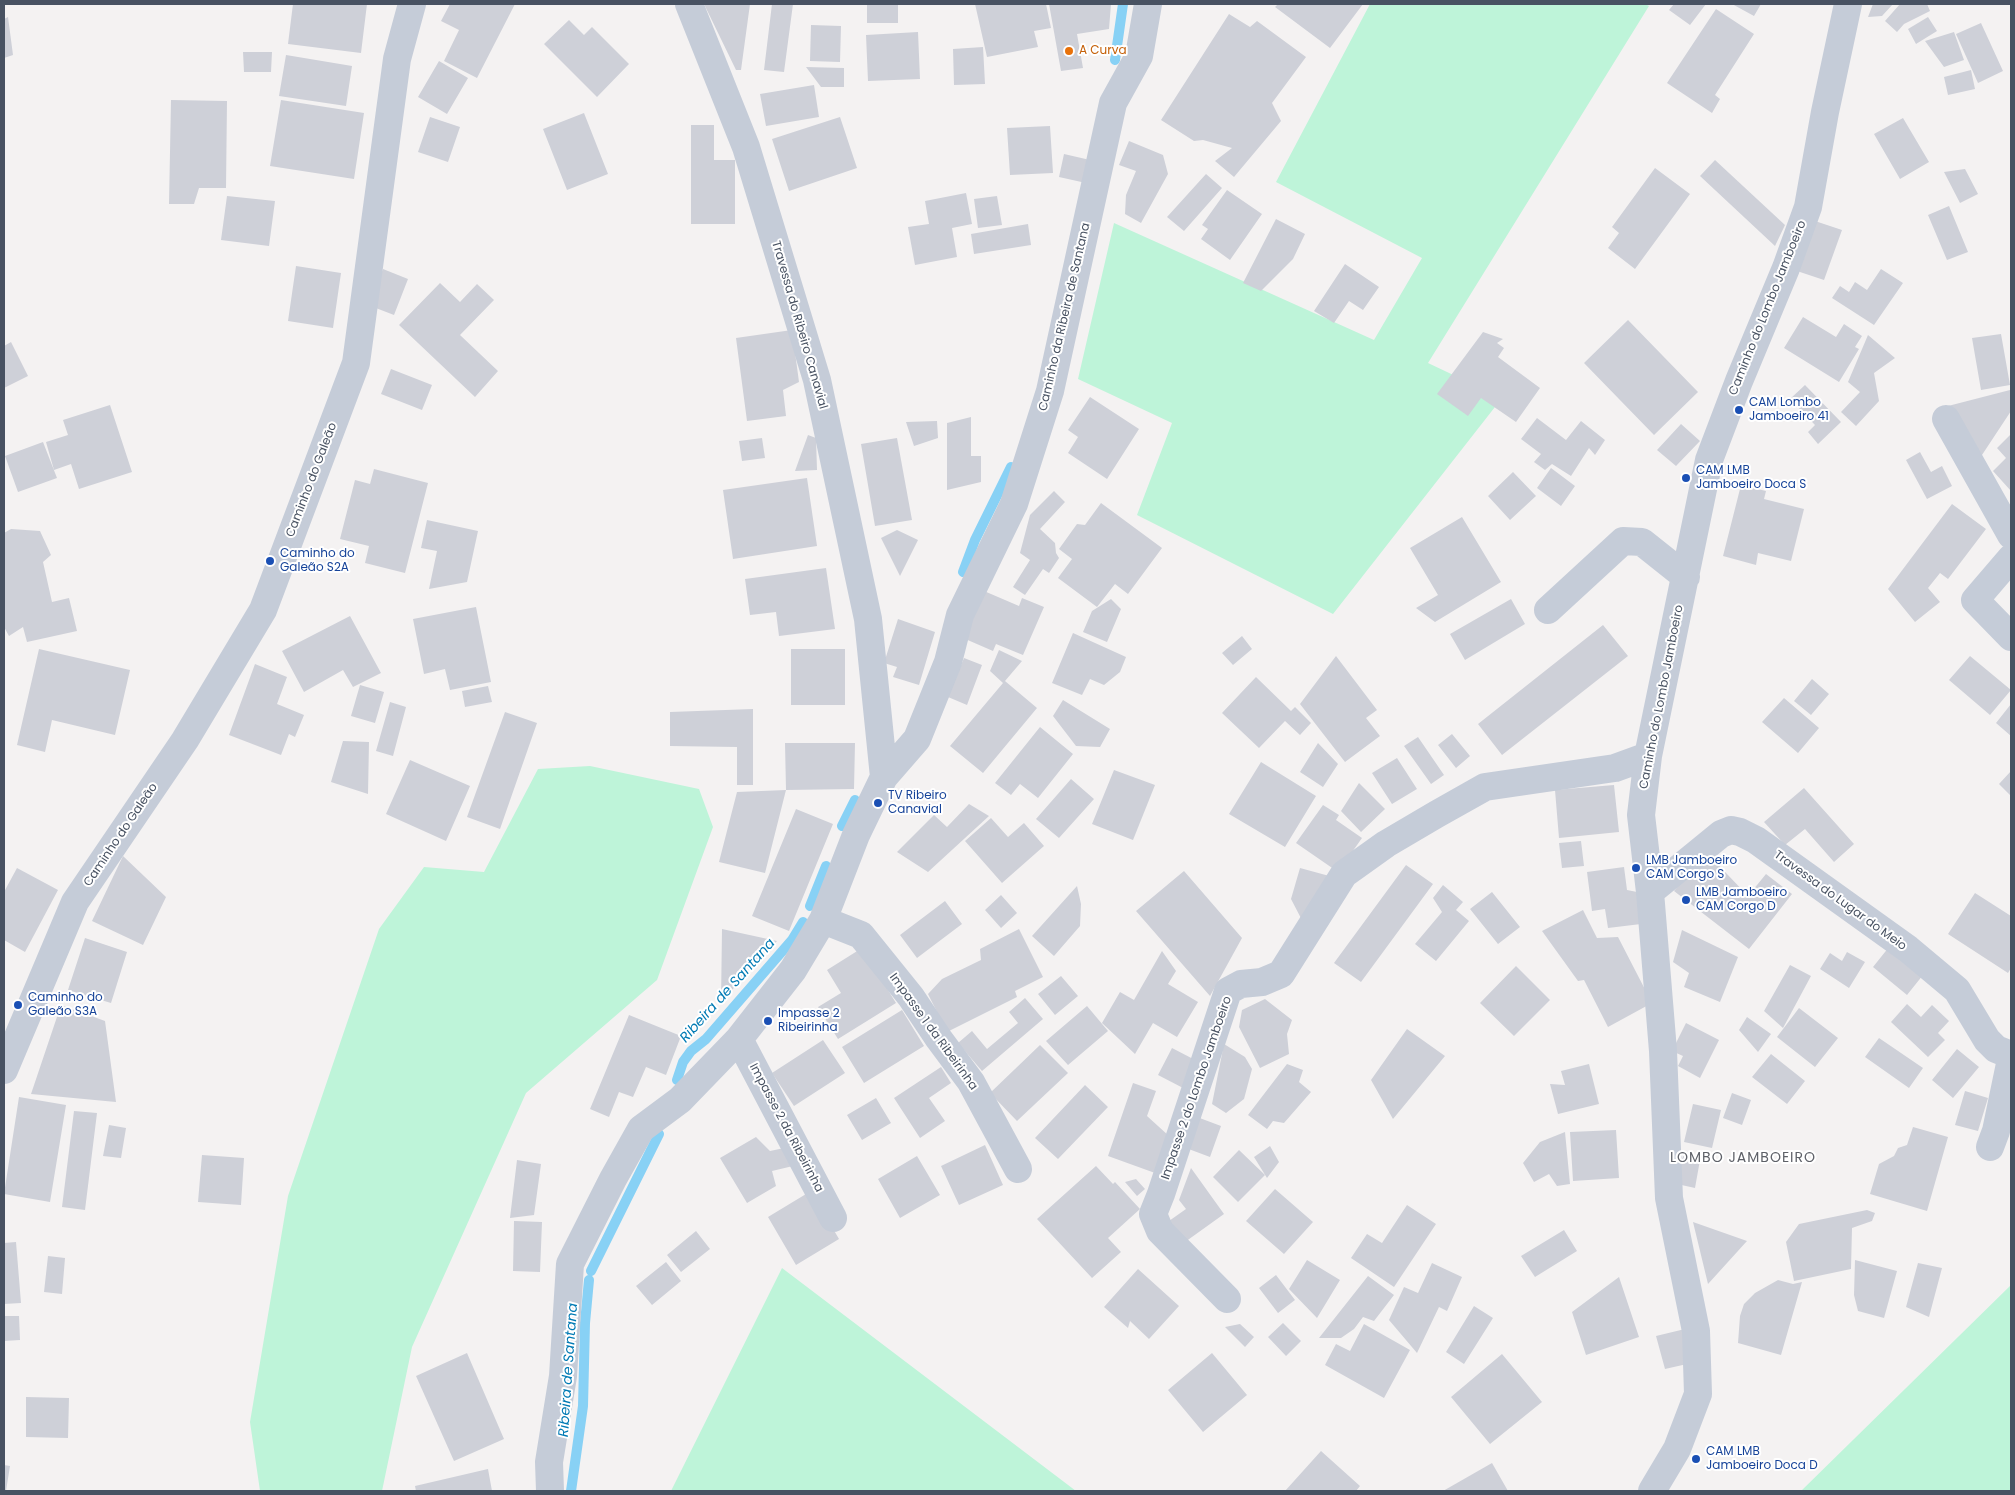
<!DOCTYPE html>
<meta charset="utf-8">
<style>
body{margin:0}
#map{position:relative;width:2015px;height:1495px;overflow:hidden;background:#f4f2f2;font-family:Poppins,sans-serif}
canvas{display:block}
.frame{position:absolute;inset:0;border:5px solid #485262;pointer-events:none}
</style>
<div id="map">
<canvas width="2015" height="1495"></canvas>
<div class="frame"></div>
</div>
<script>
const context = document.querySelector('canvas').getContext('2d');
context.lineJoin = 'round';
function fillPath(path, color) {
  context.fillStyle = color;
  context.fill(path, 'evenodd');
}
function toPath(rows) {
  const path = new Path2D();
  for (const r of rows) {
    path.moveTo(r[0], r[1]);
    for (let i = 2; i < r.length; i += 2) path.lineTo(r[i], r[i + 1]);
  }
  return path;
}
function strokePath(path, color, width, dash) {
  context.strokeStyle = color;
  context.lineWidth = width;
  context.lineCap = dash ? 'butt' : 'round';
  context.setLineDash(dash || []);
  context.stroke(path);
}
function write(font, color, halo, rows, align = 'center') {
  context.font = font + ' Poppins,sans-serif';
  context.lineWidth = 4;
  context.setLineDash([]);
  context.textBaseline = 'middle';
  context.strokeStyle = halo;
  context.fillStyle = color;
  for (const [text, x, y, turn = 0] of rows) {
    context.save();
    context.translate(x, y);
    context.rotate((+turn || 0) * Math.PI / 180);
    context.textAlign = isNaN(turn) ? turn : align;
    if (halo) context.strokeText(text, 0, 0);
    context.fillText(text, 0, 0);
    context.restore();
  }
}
fillPath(toPath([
 [1370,4,1645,4,1649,6,1428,363,1502,398,1333,614,1137,515,1172,423,1078,379,1114,223,1374,340,1422,258,1276,182],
 [590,766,699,789,713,827,657,980,526,1093,412,1347,382,1491,260,1491,250,1422,288,1196,379,929,424,867,484,872,538,769],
 [782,1268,1076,1491,671,1491],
 [2011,1285,2011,1491,1801,1491]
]), '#bef4d9');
strokePath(toPath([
 [1115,60,1123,4],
 [963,572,975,540,1011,467],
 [842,826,855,800],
 [810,906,826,866],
 [677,1080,683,1062,691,1051,706,1039,792,940,803,922],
 [591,1271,659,1134],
 [571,1491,583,1406,585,1323,589,1280]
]), '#88d1f5', 10);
fillPath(toPath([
 [293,4,367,4,361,53,288,44],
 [450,4,515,4,477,78,444,61,459,30,441,21],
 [704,4,750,4,741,70,736,70],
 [772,4,793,4,784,72,764,70],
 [867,4,898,4,898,23,867,23],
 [975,4,1046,4,1051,28,1034,31,1038,47,987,57],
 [1049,4,1111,4,1109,29,1077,34,1083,68,1061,71],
 [1278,4,1363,4,1330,48,1275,7],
 [1674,4,1706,4,1690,25,1669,10],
 [1732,4,1761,4,1754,16],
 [1873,4,1893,4,1882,16,1868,17],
 [1900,4,1927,4,1930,11,1904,24,1897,32,1885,21],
 [1716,9,1754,34,1715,95,1720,99,1712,113,1667,83],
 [1229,14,1250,27,1257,21,1306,57,1272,103,1281,121,1234,177,1215,161,1232,148,1203,140,1194,141,1161,120],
 [8,17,13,55,4,58,4,19],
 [1928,17,1937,31,1916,44,1908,29],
 [569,20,584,35,592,27,629,64,597,97,544,44],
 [1981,23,2003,71,1978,83,1956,34],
 [811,25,841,26,840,62,810,61],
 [918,32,920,79,868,81,866,35],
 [1954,32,1964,60,1944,67,1925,41],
 [983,47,985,84,954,85,953,49],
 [243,52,272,52,271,72,244,72],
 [286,55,352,66,346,106,279,96],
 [439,61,468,78,447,114,418,97],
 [806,67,844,68,844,87,821,87],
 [1971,70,1975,89,1948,95,1944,77],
 [814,85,819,117,766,126,760,94],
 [171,100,227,101,226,188,199,188,194,204,169,204],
 [281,100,364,113,354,179,270,166],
 [584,113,608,174,567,190,543,129],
 [430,117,460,127,448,162,418,152],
 [840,117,857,168,789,191,772,139],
 [1903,118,1929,162,1900,179,1874,134],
 [691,125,714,125,714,160,735,160,735,224,691,224],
 [1050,126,1053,173,1010,175,1007,128],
 [1129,141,1163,155,1168,174,1141,223,1125,214,1126,195,1136,171,1119,165],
 [1064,154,1090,160,1086,183,1059,177],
 [1715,160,1785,225,1775,246,1700,176],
 [1655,168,1690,194,1635,269,1608,248,1619,233,1612,227],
 [1965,169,1978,194,1960,203,1944,172],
 [1206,174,1222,188,1184,231,1167,217],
 [1227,190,1262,214,1230,260,1201,239,1208,229,1202,225],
 [966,193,972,224,952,228,957,257,915,265,908,227,929,224,925,201],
 [227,196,275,201,269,246,221,240],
 [997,196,1002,225,978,228,974,199],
 [1949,206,1968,252,1947,260,1928,215],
 [1276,219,1305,234,1293,259,1261,291,1243,283],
 [1815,221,1842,230,1824,280,1797,271],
 [1028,224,1031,245,974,254,971,234],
 [1345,264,1379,287,1363,310,1349,301,1334,323,1314,311],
 [296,266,341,273,333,328,288,321],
 [383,269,408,279,394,315,368,305],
 [1881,269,1903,283,1874,325,1832,298,1840,286,1849,292,1855,282,1867,290],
 [440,283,460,302,477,284,494,300,460,335,498,371,475,397,399,325],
 [1803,317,1836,337,1844,324,1862,336,1855,347,1859,349,1839,382,1784,348],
 [1628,320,1698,392,1654,435,1584,363],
 [792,330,799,382,783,390,786,416,747,421,736,338],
 [1483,332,1503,339,1497,343,1504,348,1498,357,1540,388,1516,422,1481,398,1468,416,1437,394],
 [2001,334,2010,385,1981,390,1972,338],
 [1868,335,1895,358,1874,373,1879,401,1856,426,1841,412,1860,392,1848,382],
 [11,342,28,376,4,388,4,346],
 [391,369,432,385,422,410,381,394],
 [1805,385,1841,422,1818,444,1808,432,1815,425,1790,399],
 [2010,390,2011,411,1980,458,1948,406],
 [1090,397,1139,429,1107,479,1068,453,1078,437,1068,430],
 [110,405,132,472,79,489,71,464,54,470,46,442,68,435,63,420],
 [971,417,971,456,981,456,981,482,947,490,947,423],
 [1537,418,1566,440,1581,421,1605,440,1595,455,1589,448,1571,476,1552,464,1545,470,1534,462,1541,454,1521,439],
 [937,421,938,438,914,446,906,422],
 [1681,424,1700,441,1676,466,1657,450],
 [2011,434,2011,491,1993,471,2006,458,1997,448],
 [808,435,816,438,817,470,795,471],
 [762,438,765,458,742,461,739,441],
 [897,438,912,520,875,526,861,444],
 [43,442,57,478,18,492,5,456],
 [1920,452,1931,472,1942,466,1952,486,1927,499,1906,460],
 [1551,468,1575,486,1561,506,1537,488],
 [374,469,428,483,405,573,365,563,369,546,340,539,355,480,370,484],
 [1513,472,1536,496,1510,520,1488,496],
 [807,478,817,546,733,559,723,490],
 [1741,485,1766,491,1764,499,1804,509,1791,561,1758,553,1756,565,1723,556],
 [1054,491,1065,502,1040,529,1055,543,1056,553,1059,558,1049,573,1043,569,1025,595,1013,587,1030,560,1020,553,1030,515],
 [1101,503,1162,548,1128,594,1115,584,1097,607,1058,578,1072,559,1059,549,1077,524,1085,525],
 [1952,504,1986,529,1948,579,1940,573,1928,588,1940,602,1915,622,1888,589],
 [1462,517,1501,582,1435,622,1416,608,1438,595,1410,548],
 [427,520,478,531,467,582,429,589,437,551,421,548],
 [11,529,40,531,51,555,43,562,52,602,69,598,77,631,27,642,23,627,9,636,4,627,4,533],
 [897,530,918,540,900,576,881,538],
 [826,568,835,629,779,636,776,612,750,615,745,579],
 [984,591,1019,606,1022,598,1044,607,1023,655,996,644,993,651,963,638],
 [1111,599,1121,609,1107,642,1083,632,1092,611],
 [1511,599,1525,624,1465,660,1450,634],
 [476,607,491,682,450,690,445,669,424,674,413,619],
 [350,616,381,673,353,687,343,670,304,692,282,651],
 [898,619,935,632,919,685,893,677,897,667,884,663],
 [1603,625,1628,656,1502,755,1478,724],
 [1073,633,1126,657,1120,672,1104,685,1090,679,1082,695,1052,683],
 [1242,636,1252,649,1233,665,1222,653],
 [39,649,130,670,115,735,52,720,45,752,17,745],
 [791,649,845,649,845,705,791,705],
 [999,650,1022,661,1005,681,1037,708,983,773,950,746,1003,683,990,671],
 [1336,656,1377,710,1366,718,1380,736,1345,762,1300,704],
 [1970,656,2011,690,1990,715,1949,680],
 [964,658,982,665,967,705,948,697],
 [255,664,287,677,277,704,304,715,295,737,289,734,281,755,229,735],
 [1256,677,1291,711,1295,707,1311,723,1300,735,1285,721,1259,748,1222,713],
 [1812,679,1829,694,1811,715,1794,701],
 [360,685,384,692,375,723,351,716],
 [488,686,492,702,465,707,462,691],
 [1784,698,1819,728,1798,753,1762,722],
 [1063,700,1110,729,1100,747,1076,746,1053,716],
 [390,702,406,707,393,756,376,751],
 [2011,704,2011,736,1996,723],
 [753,709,753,785,737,785,737,747,670,746,670,712],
 [505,712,537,723,500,829,467,817],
 [1040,727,1073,754,1038,798,1020,784,1011,795,995,783],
 [1452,734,1470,756,1456,768,1438,745],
 [1418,737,1444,775,1431,784,1404,746],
 [343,741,369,742,368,794,331,782],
 [785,743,855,743,854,789,786,790],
 [1318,743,1338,764,1323,787,1300,772],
 [1397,758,1417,789,1392,804,1372,773],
 [410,760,470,786,446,841,386,814],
 [1261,762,1316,796,1285,847,1229,814],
 [1114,770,1155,785,1133,840,1092,824],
 [2011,771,2011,796,1999,784],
 [1071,779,1094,799,1059,838,1036,819],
 [1359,783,1385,809,1361,832,1341,811],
 [1614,785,1619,832,1559,838,1555,790],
 [1804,788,1854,844,1834,862,1805,829,1785,845,1764,822],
 [786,790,765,873,719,862,737,792],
 [969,804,989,816,928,872,897,852,934,815,947,827],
 [1323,805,1339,815,1336,820,1362,838,1338,872,1296,843],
 [796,809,833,824,789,931,752,916],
 [991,818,1008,837,1024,823,1044,846,1002,883,965,841],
 [1581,841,1584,866,1562,868,1559,843],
 [1706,852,1748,896,1766,874,1792,894,1749,949,1674,891],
 [123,856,166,897,143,945,92,921],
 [1406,865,1433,884,1361,982,1334,963],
 [1624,867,1627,890,1637,892,1641,924,1608,928,1605,909,1592,911,1587,872],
 [17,868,58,890,25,952,4,940,4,892],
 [1300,868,1333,877,1304,924,1291,899],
 [1184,871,1242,938,1210,996,1136,911],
 [1443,885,1463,902,1456,910,1469,921,1436,961,1415,944,1442,912,1433,898],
 [1077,886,1081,904,1080,926,1054,956,1032,936],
 [1492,892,1520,927,1498,944,1470,909],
 [1975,893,2011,916,2011,968,2008,973,1948,934],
 [1001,895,1017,913,1001,928,985,910],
 [945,901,962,924,917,958,900,935],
 [1583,910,1597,938,1618,937,1652,1003,1608,1027,1584,980,1578,981,1542,931],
 [722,929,777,941,721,1002],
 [1019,929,1043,977,1015,991,1017,997,947,1032,928,994,942,979,981,960,980,949],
 [1682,930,1738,957,1720,1002,1684,987,1689,973,1673,962],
 [85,938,127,952,111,1003,68,990],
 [1889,947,1923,975,1907,995,1873,967],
 [862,948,896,1003,838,1039,818,1007,841,993,827,970],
 [1162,951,1176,971,1168,984,1198,1002,1177,1037,1153,1023,1135,1054,1102,1023,1120,992,1134,1000],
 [1847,952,1865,962,1849,988,1820,969,1830,953,1842,961],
 [1790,965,1811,976,1783,1028,1764,1011],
 [1516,966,1550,1000,1514,1036,1480,1003],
 [1061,976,1078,996,1055,1015,1038,994],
 [1025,998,1043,1019,982,1071,958,1043,972,1031,987,1049,1018,1023,1009,1012],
 [1265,999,1292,1020,1287,1034,1289,1054,1260,1068,1239,1027,1242,1010],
 [1907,1004,1921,1017,1932,1005,1949,1021,1938,1033,1945,1040,1928,1057,1891,1022],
 [61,1005,105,1021,116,1102,31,1094],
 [1087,1006,1108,1031,1068,1065,1046,1041],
 [1799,1008,1838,1038,1815,1067,1777,1037],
 [902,1010,924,1046,864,1083,842,1047],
 [629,1015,681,1036,666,1075,646,1067,633,1097,619,1092,609,1117,590,1109],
 [1747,1017,1771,1034,1758,1052,1739,1030],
 [1686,1023,1719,1040,1700,1078,1678,1066,1683,1056,1672,1051],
 [1407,1029,1445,1056,1393,1119,1371,1080],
 [1879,1038,1923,1068,1909,1088,1865,1057],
 [823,1040,845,1073,794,1106,772,1073],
 [1224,1044,1245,1057,1252,1069,1244,1099,1226,1113,1212,1104],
 [1040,1045,1068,1073,1017,1121,990,1093],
 [1172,1048,1199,1062,1185,1089,1158,1075],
 [1957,1049,1979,1067,1953,1098,1932,1080],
 [1771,1054,1805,1081,1787,1104,1752,1077],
 [1287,1064,1303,1070,1299,1082,1311,1092,1284,1123,1273,1121,1267,1129,1248,1115],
 [1589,1064,1599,1104,1558,1114,1550,1084,1565,1085,1561,1071],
 [941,1067,951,1083,929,1098,945,1121,920,1138,894,1098],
 [1133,1083,1156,1091,1147,1116,1169,1136,1155,1173,1108,1156],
 [1085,1085,1108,1107,1058,1159,1035,1138],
 [1965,1091,1988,1098,1978,1131,1955,1125],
 [1732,1093,1751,1100,1742,1125,1723,1118],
 [19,1097,66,1105,50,1202,4,1194],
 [876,1098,891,1123,862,1140,847,1115],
 [1693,1104,1721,1110,1712,1148,1684,1142],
 [74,1111,97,1113,85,1210,62,1207],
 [1197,1117,1221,1126,1210,1157,1186,1148],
 [109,1125,126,1128,121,1158,103,1156],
 [1913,1127,1948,1137,1927,1211,1870,1194,1879,1164,1894,1156,1898,1148,1907,1145],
 [1616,1130,1619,1178,1573,1181,1570,1132],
 [1565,1132,1570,1184,1557,1186,1549,1174,1534,1182,1523,1163,1540,1142],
 [756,1137,770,1151,789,1147,793,1166,772,1171,776,1186,747,1203,720,1158],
 [985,1145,1003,1185,959,1205,941,1166],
 [1270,1146,1279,1162,1267,1178,1254,1157],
 [1239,1150,1265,1175,1238,1202,1213,1177],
 [202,1155,244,1158,241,1205,198,1202],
 [917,1156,940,1195,900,1218,878,1179],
 [1683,1156,1700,1160,1695,1188,1677,1184],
 [517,1160,541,1164,534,1215,510,1218],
 [1096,1166,1113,1184,1115,1182,1140,1209,1108,1238,1121,1252,1092,1278,1037,1219],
 [1191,1168,1224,1214,1185,1242,1169,1221,1186,1209,1179,1200],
 [1136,1179,1145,1189,1137,1196,1125,1182],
 [1275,1189,1313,1222,1284,1254,1246,1221],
 [811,1191,839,1239,796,1265,768,1217],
 [1407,1205,1436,1224,1394,1287,1351,1258,1367,1234,1382,1243],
 [1867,1210,1875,1213,1872,1221,1852,1228,1851,1269,1794,1281,1786,1242,1799,1224],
 [514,1221,542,1222,540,1272,513,1271],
 [1693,1222,1747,1241,1708,1284],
 [1564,1230,1577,1251,1535,1277,1521,1256],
 [696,1231,710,1249,681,1272,667,1255],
 [16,1242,21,1303,4,1304,4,1243],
 [48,1256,65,1258,62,1294,44,1292],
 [1307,1260,1340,1280,1317,1318,1289,1289],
 [1855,1260,1897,1271,1884,1318,1858,1311,1854,1295],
 [666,1262,681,1281,652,1305,636,1286],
 [1432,1263,1462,1277,1447,1311,1439,1307,1417,1353,1389,1320,1404,1287,1418,1293],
 [1918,1263,1942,1268,1929,1317,1906,1307],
 [1138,1269,1179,1306,1149,1339,1130,1321,1128,1328,1104,1307],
 [1276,1275,1295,1300,1278,1313,1259,1288],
 [1368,1276,1394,1295,1374,1321,1363,1317,1354,1329,1341,1338,1319,1338],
 [1619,1277,1639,1337,1586,1355,1572,1312],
 [1778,1280,1793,1284,1802,1282,1781,1355,1738,1343,1740,1316,1744,1304,1755,1293],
 [1474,1306,1493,1318,1464,1364,1446,1352],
 [4,1316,19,1316,20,1340,4,1341],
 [1283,1323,1301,1341,1286,1356,1268,1337],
 [1240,1324,1254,1337,1245,1347,1225,1327],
 [1364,1324,1410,1350,1384,1398,1325,1365,1336,1344,1350,1351],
 [1685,1329,1687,1364,1665,1369,1656,1336],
 [467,1353,504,1439,454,1461,416,1376],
 [1212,1353,1247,1395,1203,1432,1168,1390],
 [1502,1354,1542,1402,1490,1444,1451,1397],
 [26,1397,69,1398,68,1438,26,1437],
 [1321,1451,1360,1486,1356,1491,1285,1491],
 [1492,1463,1508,1491,1443,1491],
 [4,1465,10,1466,6,1491,4,1491],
 [488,1469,492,1491,416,1491,415,1486]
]), '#ced0d8');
strokePath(toPath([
 [689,4,746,147,817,380,868,619,884,777],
 [1946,419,2011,535],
 [2011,558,1975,600,2011,637],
 [1548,610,1623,541,1642,542,1686,577],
 [1650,892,1721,834,1731,830,1740,832,1756,840,1908,949,1957,990,1987,1040,1996,1049,2011,1055],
 [823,920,861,935,911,997,939,1039,971,1082,1018,1169],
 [739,1039,833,1218],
 [4,1070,75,902,185,740,263,610,356,363,397,59,412,4],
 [1990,1147,1996,1131,2011,1059],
 [1227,1299,1160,1231,1153,1214,1161,1194,1228,991,1241,984,1262,982,1281,974,1344,874,1386,844,1437,814,1485,787,1615,768,1648,756],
 [550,1491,549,1462,563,1376,570,1264,613,1179,641,1129,680,1100,739,1039,793,970,823,920,856,835,884,777,917,739,948,662,960,615,1014,504,1050,391,1113,103,1139,56,1148,4],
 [1652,1491,1677,1449,1698,1394,1696,1331,1669,1198,1663,1051,1650,892,1641,815,1648,756,1709,460,1739,381,1786,268,1808,207,1825,112,1848,4]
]), '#c5ccd8', 28);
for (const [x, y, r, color] of [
 [1069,51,5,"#e8710a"],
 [1739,410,5,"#1a4fb4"],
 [1686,478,5,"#1a4fb4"],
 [270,561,5,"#1a4fb4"],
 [878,803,5,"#1a4fb4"],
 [1636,868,5,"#1a4fb4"],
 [1686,900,5,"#1a4fb4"],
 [18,1005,5,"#1a4fb4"],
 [768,1021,5,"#1a4fb4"],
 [1696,1459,5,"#1a4fb4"]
]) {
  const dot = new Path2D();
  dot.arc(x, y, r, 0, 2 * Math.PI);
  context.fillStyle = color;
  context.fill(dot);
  strokePath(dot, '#fff', 2);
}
write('12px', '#c56008', '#fff', [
 ["A Curva",1079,51]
], 'left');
write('12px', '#485262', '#fff', [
 ["Caminho do Lombo Jamboeiro",1768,308,-68],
 ["Caminho da Ribeira de Santana",1065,317,-77],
 ["Travessa do Ribeiro Canavial",799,325,74],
 ["Caminho do Galeão",312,480,-69],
 ["Caminho do Lombo Jamboeiro",1662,697,-79],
 ["Caminho do Galeão",121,835,-56],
 ["Travessa do Lugar do Meio",1840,901,36],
 ["Impasse 1 da Ribeirinha",933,1032,54],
 ["Impasse 2 do Lombo Jamboeiro",1197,1088,-71],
 ["Impasse 2 da Ribeirinha",786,1128,62]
]);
write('12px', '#164399', '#fff', [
 ["CAM Lombo",1749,403],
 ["Jamboeiro 41",1749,417],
 ["CAM LMB",1696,471],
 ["Jamboeiro Doca S",1696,485],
 ["Caminho do",280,554],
 ["Galeão S2A",280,568],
 ["TV Ribeiro",888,796],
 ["Canavial",888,810],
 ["LMB Jamboeiro",1646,861],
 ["CAM Corgo S",1646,875],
 ["LMB Jamboeiro",1696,893],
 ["CAM Corgo D",1696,907],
 ["Caminho do",28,998],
 ["Galeão S3A",28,1012],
 ["Impasse 2",778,1014],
 ["Ribeirinha",778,1028],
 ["CAM LMB",1706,1452],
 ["Jamboeiro Doca D",1706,1466]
], 'left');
write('italic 14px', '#017ab4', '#fff', [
 ["Ribeira de Santana",728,991,-48],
 ["Ribeira de Santana",569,1370,-86]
]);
context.letterSpacing = '1px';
write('14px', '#5e6168', '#fff', [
 ["LOMBO JAMBOEIRO",1743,1158]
]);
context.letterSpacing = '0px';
</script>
